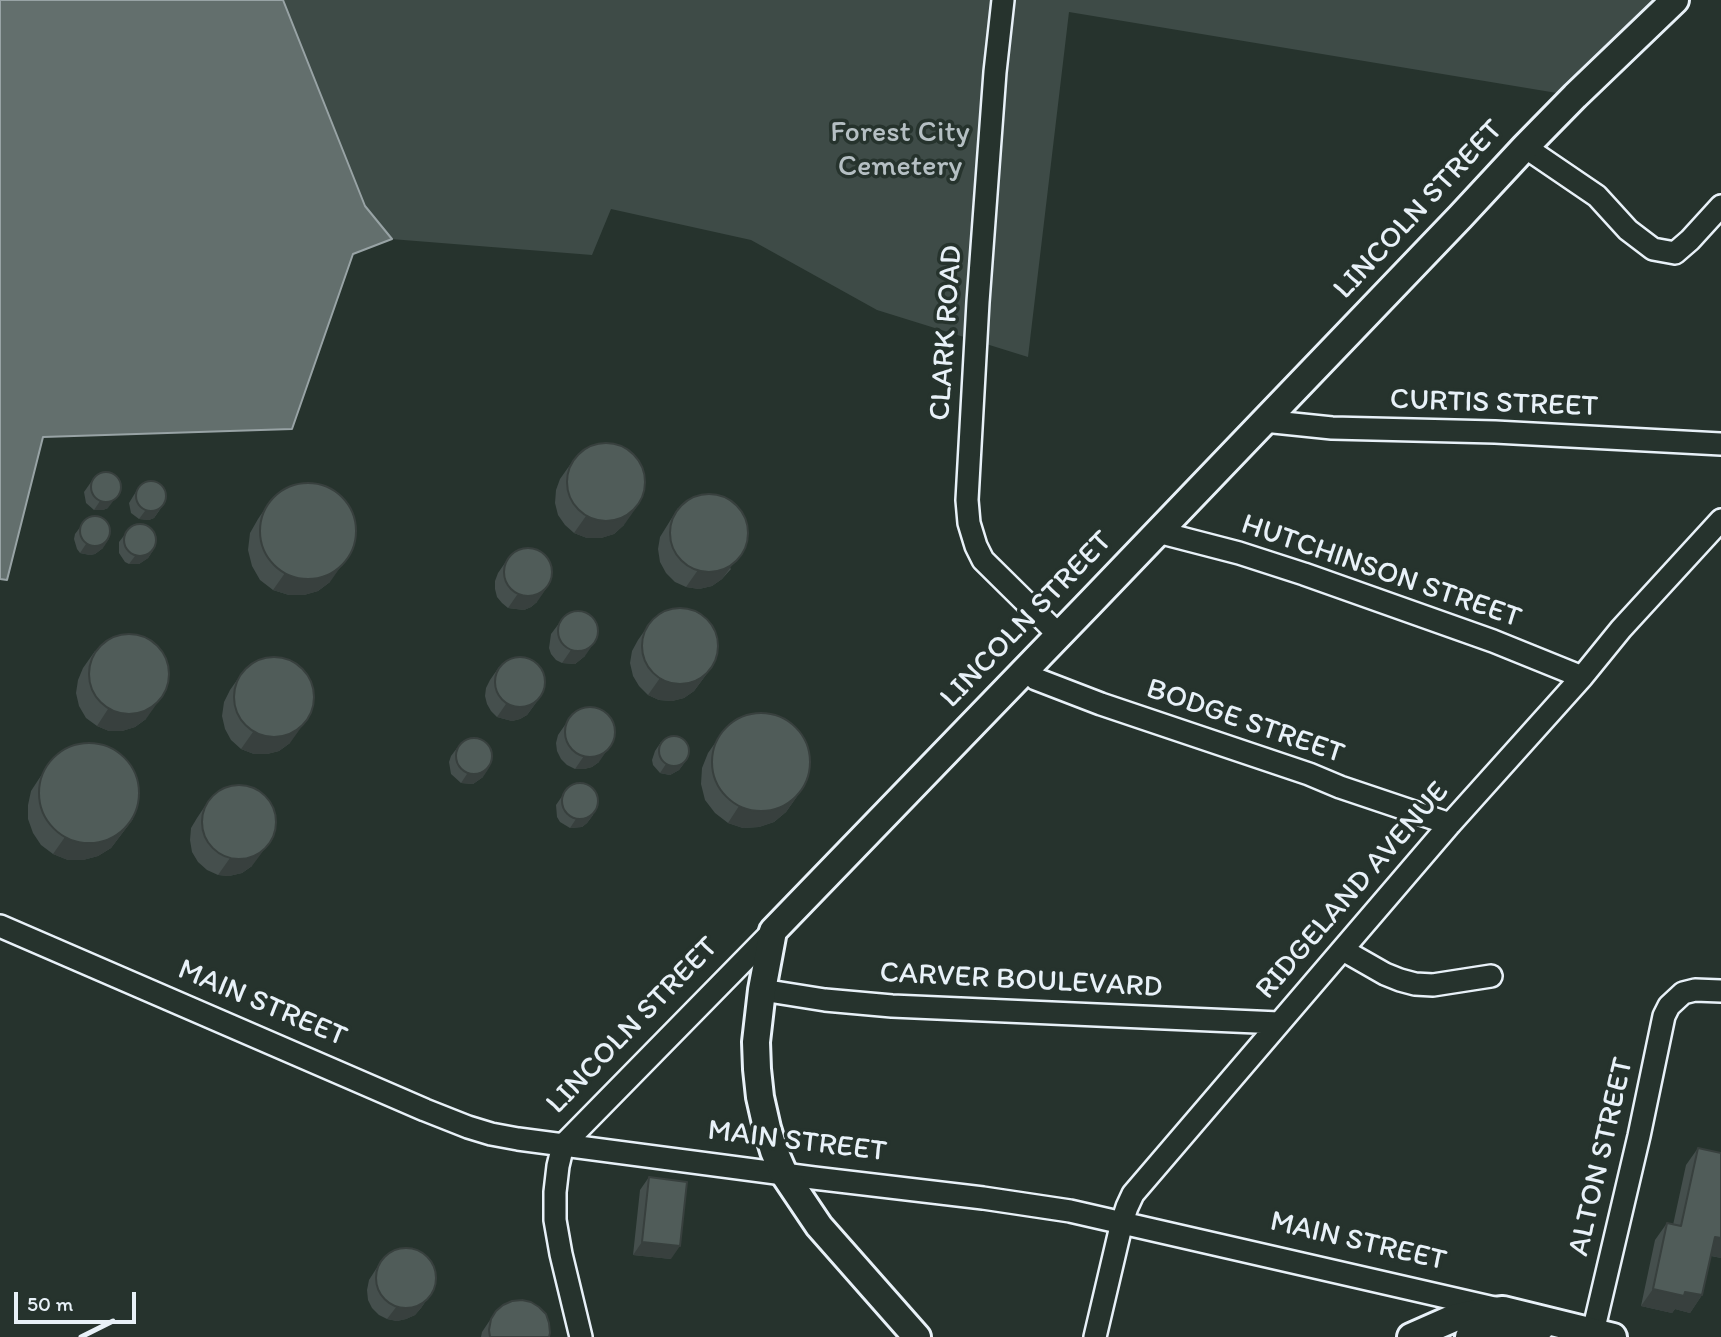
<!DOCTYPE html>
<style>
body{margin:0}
#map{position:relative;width:1721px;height:1337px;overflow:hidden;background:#26332d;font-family:Itim,sans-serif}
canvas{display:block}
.scale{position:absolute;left:14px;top:1292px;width:122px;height:32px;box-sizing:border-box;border:4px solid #e8f1f8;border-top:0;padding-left:9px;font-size:21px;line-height:24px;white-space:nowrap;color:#e8f1f8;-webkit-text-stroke:5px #26332d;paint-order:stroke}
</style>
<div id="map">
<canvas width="1721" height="1337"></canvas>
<div class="scale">50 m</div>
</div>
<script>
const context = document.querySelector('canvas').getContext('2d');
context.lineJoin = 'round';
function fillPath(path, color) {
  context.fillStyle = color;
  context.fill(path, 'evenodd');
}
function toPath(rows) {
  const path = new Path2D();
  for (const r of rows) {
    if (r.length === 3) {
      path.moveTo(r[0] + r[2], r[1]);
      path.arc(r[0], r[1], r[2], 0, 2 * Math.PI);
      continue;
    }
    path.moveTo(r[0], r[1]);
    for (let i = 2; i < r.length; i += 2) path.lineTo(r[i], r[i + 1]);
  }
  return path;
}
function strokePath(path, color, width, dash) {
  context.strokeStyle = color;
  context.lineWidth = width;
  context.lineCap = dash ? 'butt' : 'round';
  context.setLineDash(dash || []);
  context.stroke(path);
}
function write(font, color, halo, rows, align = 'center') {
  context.font = font + ' Itim,sans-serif';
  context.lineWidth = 7;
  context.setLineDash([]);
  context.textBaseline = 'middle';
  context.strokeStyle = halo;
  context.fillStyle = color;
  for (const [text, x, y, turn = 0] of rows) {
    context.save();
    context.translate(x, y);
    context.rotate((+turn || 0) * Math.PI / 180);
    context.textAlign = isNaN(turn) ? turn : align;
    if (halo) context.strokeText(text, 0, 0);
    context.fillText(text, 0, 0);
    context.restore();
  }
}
fillPath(toPath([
 [0,0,1675,0,1575,96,1069,12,1028,357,877,310,751,240,611,209,592,255,391,239,353,254,292,429,43,437,7,580,0,579]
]), '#3e4b47');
const water = toPath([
 [0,0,283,0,365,206,392,239,353,254,292,429,43,437,7,580,0,579,0,0]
]);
fillPath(water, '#636f6d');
strokePath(water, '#98a3a5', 2);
const minor = toPath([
 [1003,0,995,72,978,302,967,500,969,523,976,546,983,560,1059,635],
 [1525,147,1597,196,1628,230,1653,249,1675,253,1690,240,1721,206],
 [1264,421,1332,428,1495,432,1721,444],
 [1158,532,1239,553,1304,574,1493,641,1582,677],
 [1026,669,1036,679,1101,704,1309,774,1340,787,1450,824],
 [0,926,425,1110,468,1127,491,1134,518,1139,814,1178,983,1198,1070,1211,1494,1308],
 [1343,950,1385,974,1400,980,1415,984,1433,985,1491,976],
 [762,990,825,1000,892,1006,1279,1023],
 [1593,1332,1639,1136,1664,1016,1669,1006,1683,993,1695,990,1721,991],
 [581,1337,561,1254,555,1220,555,1192,558,1166,563,1145,773,931],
 [1095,1337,1122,1222,1127,1207,1133,1194,1450,824,1582,677,1621,629,1721,520]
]);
const major = toPath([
 [917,1337,819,1226,784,1174,774,1151,767,1128,760,1097,757,1069,756,1042,762,990,773,931,1090,603,1460,217,1525,147,1575,96,1675,0],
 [1411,1337,1454,1318,1476,1313,1503,1310,1613,1337],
 [1469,1337,1496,1331,1541,1327]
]);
strokePath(minor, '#e8f1f8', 26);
strokePath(major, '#e8f1f8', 32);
strokePath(minor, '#26332d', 21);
strokePath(major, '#26332d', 26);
strokePath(toPath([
 [81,1337,113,1321]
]), '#e8f1f8', 5);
fillPath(toPath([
 [572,462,624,525,614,534,601,538,587,538,574,533,565,525,558,515,555,503,556,490,560,479],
 [96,475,108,508,103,510,94,510,86,503,84,492],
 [140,485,166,501,154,518,149,520,139,519,131,513,129,503],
 [270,501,330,582,318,591,304,595,289,595,273,590,260,580,252,566,248,550,250,533,258,519],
 [678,508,731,569,722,579,712,586,699,589,686,587,675,582,666,573,660,562,658,549,660,537],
 [81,526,103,548,95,554,90,555,80,553,77,549,74,539,75,534],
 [126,533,154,549,148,558,139,564,129,564,125,562,119,553,119,542],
 [507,560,537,602,531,607,524,610,508,608,502,603,497,597,495,589,495,581,498,573],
 [560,622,585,656,575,664,562,663,556,660,551,654,549,648,551,634],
 [650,623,714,664,694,691,684,698,672,701,659,700,648,695,639,686,633,676,630,663,632,651,638,640],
 [95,651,146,719,135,727,122,731,109,731,97,726,86,718,79,706,76,693,78,680,83,668],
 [499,667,541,696,527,715,520,719,512,721,497,717,491,711,487,704,485,696,486,688,490,680],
 [242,673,290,743,279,751,267,754,254,754,241,749,231,740,225,729,222,716,224,702,230,690],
 [567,722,599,762,592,767,584,769,575,769,567,765,561,759,557,751,556,743,558,735],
 [720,736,798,795,786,812,774,822,759,827,743,828,728,823,715,813,705,800,701,784,702,768,708,753],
 [661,742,688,758,679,770,670,775,660,773,653,765,652,760,655,751],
 [457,748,483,777,473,784,461,783,451,774,449,762,451,756],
 [50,762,133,819,111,848,98,856,83,860,68,860,53,854,41,845,33,833,28,819,28,805,31,791],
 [569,786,593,815,587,823,582,827,570,828,560,822,557,817,556,805],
 [209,800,252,866,242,873,229,876,218,875,207,870,198,862,192,852,190,840,191,828,197,818],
 [1698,1148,1721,1153,1721,1258,1711,1256,1702,1295,1690,1313,1675,1309,1672,1313,1641,1306,1655,1240,1667,1223,1673,1225,1686,1165],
 [649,1177,671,1259,633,1255,640,1190],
 [383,1258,430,1295,421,1308,415,1315,406,1319,397,1321,387,1319,379,1315,372,1308,368,1300,367,1290,369,1280],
 [496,1311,549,1337,481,1337,482,1332]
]), '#454f4d');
fillPath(toPath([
 [120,492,108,508,103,510,94,510,100,501],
 [636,508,624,525,614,534,601,538,587,538,574,533,586,516],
 [160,509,154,518,149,520,139,519,145,511],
 [109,539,103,548,95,554,90,555,80,553,86,544],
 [154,549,148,558,139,564,129,564,135,556],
 [351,552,330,582,318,591,304,595,289,595,273,590,285,573],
 [742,552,722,579,712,586,699,589,686,587,698,570],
 [546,589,537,602,531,607,524,610,508,608,517,595],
 [594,643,585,656,575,664,562,663,571,650],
 [714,664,694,691,684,698,672,701,659,700,648,695,660,678],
 [541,696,527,715,520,719,512,721,497,717,506,704],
 [158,702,146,719,135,727,122,731,109,731,97,726,108,709],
 [310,715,290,743,279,751,267,754,254,754,241,749,253,732],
 [608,749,599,762,592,767,584,769,575,769,584,756],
 [685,762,679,770,670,775,660,773,666,764],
 [489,768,483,777,473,784,461,783,467,774],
 [798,795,786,812,774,822,759,827,743,828,728,823,739,806],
 [593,815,587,823,582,827,570,828,576,819],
 [133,819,111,848,98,856,83,860,68,860,53,854,65,837],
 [272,839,252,866,242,873,229,876,218,875,230,858],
 [1715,1237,1721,1238,1721,1258,1703,1254],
 [642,1242,680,1246,671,1259,633,1255],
 [1653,1289,1685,1292,1702,1295,1690,1313,1675,1309,1672,1313,1641,1306],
 [430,1295,421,1308,415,1315,406,1319,397,1321,387,1319,397,1306]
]), '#38403e');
const building = toPath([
 [606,482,39],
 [106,487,15],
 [151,496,15],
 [308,531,48],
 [709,533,39],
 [95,531,15],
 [140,540,16],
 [528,572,24],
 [680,646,38],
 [578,631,20],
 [129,674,40],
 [520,682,25],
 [274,697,40],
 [590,732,25],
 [761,762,49],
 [674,751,15],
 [474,756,18],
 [89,793,50],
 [580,801,18],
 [239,822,37],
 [1698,1148,1721,1153,1721,1238,1715,1237,1702,1295,1685,1292,1684,1296,1653,1289,1667,1223,1681,1226,1698,1148],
 [649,1177,687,1182,680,1246,642,1242,649,1177],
 [406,1278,30],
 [522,1300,531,1302,539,1307,546,1314,549,1323,550,1333,549,1337,490,1337,489,1330,491,1319,496,1311,503,1305,512,1301,522,1300]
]);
fillPath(building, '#505c59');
strokePath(building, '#38403e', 2);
write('30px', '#b5bfc3', '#26332d', [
 ["Forest City",900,133],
 ["Cemetery",900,167]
]);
write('30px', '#e8f1f8', '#26332d', [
 ["LINCOLN STREET",1419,210,-47],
 ["CLARK ROAD",947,333,-86],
 ["CURTIS STREET",1494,404,2],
 ["HUTCHINSON STREET",1381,572,19],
 ["LINCOLN STREET",1027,620,-46],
 ["BODGE STREET",1245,722,19],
 ["RIDGELAND AVENUE",1353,891,-49],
 ["CARVER BOULEVARD",1021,981,3],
 ["MAIN STREET",262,1004,23],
 ["LINCOLN STREET",633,1026,-46],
 ["MAIN STREET",797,1142,7],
 ["ALTON STREET",1602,1157,-77],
 ["MAIN STREET",1358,1242,13]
]);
</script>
